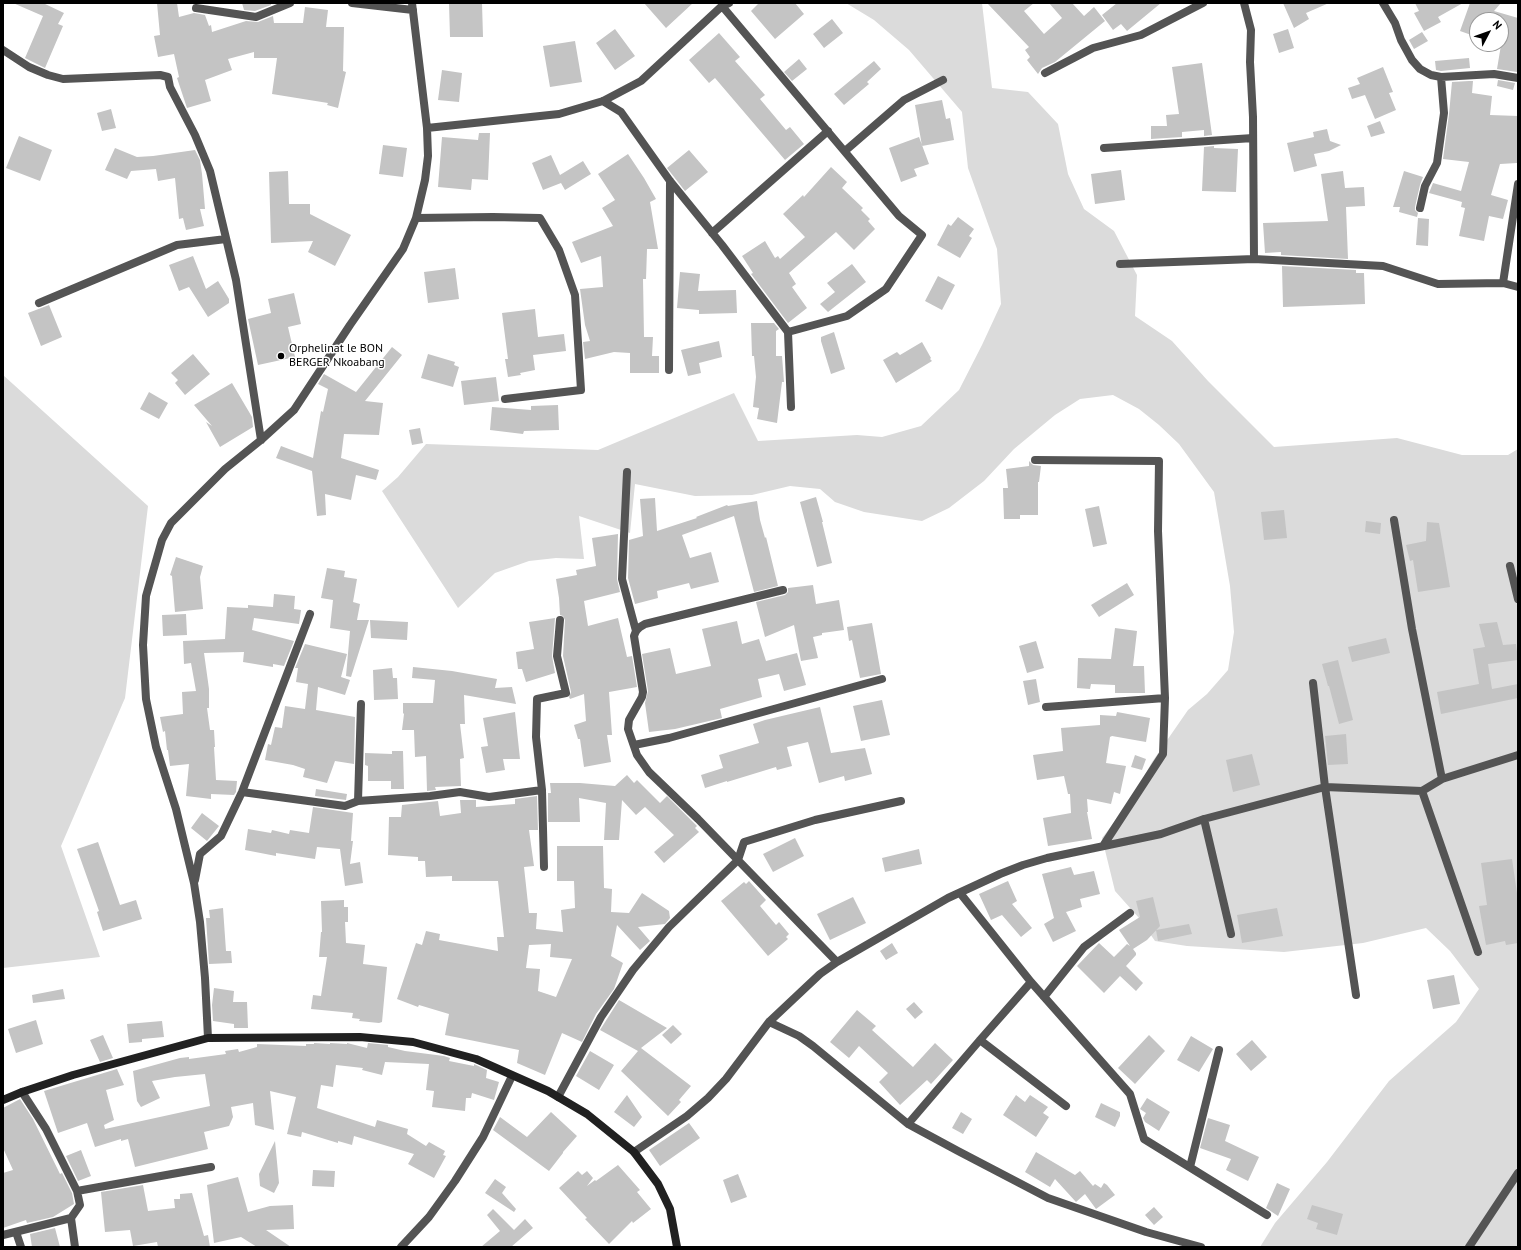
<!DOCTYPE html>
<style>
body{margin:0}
#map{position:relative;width:1521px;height:1250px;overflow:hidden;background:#fff;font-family:"PT Sans",sans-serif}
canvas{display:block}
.frame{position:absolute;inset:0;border:4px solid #000;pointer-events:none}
.north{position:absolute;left:1469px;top:12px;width:40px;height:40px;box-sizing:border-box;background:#fff;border:1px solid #999;border-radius:50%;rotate:49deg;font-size:11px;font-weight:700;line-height:16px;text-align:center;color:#000}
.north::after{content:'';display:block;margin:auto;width:14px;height:18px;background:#000;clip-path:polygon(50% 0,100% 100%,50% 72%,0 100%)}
</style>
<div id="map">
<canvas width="1521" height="1250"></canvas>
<div class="frame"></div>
<div class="north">N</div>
</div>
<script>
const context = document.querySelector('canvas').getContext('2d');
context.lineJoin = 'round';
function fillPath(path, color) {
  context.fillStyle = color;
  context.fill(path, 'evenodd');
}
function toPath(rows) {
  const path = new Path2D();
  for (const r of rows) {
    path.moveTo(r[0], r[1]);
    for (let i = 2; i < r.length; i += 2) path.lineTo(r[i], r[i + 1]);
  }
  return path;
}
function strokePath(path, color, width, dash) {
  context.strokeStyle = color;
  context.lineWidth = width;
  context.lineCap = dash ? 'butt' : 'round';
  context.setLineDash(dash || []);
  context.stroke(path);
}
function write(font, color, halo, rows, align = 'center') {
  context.font = font + ' "PT Sans",sans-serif';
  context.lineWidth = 3;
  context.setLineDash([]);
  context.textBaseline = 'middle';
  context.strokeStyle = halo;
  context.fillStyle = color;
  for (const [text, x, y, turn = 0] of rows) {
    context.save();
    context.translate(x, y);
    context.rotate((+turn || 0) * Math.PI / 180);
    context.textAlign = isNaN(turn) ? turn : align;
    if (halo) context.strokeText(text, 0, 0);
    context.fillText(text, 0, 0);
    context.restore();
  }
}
fillPath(toPath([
 [846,3,982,3,992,88,1028,92,1058,124,1068,174,1084,209,1114,231,1137,275,1135,316,1172,341,1208,381,1274,447,1397,438,1462,455,1508,455,1518,449,1518,1247,1260,1247,1275,1223,1327,1162,1389,1081,1456,1022,1479,989,1450,951,1426,928,1363,943,1284,952,1187,946,1155,941,1139,918,1115,891,1102,838,1130,802,1152,762,1188,710,1207,694,1228,670,1234,632,1230,586,1214,492,1179,444,1159,425,1139,409,1113,395,1080,399,1055,415,1014,449,984,481,949,508,922,521,864,512,835,502,820,489,790,486,752,495,695,496,635,484,630,533,579,516,584,559,556,558,529,561,495,573,458,608,382,491,398,477,426,444,598,450,734,393,758,441,857,435,882,437,921,426,959,390,982,345,1001,304,997,249,968,168,962,112,909,50,874,20],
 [3,375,148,506,125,698,61,846,100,957,3,968]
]), '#dbdbdb');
fillPath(toPath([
 [13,3,43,3,64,13,58,24,63,26,45,68,25,58,43,16],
 [157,3,177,3,179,17,194,13,205,15,209,26,211,25,212,32,246,21,258,22,273,16,274,23,303,23,305,7,328,10,326,27,344,27,343,71,346,72,338,108,327,105,328,103,272,94,277,58,254,58,254,52,228,59,232,70,205,80,211,101,187,108,177,78,179,77,174,54,158,57,154,36,160,35],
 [242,3,271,3,271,5,255,11,244,10],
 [449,3,482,3,483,37,450,37],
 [644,3,693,3,666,28],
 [759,3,795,3,804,14,775,39,751,11],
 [987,3,1034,3,1024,11,1044,34,1062,18,1049,3,1072,3,1084,16,1094,7,1105,21,1055,62,1042,68,1038,74,1027,60,1030,57,1025,50,1029,47],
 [1117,3,1161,3,1127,31,1121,24,1113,30,1102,15],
 [1283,3,1329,3,1306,13,1309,19,1294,28],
 [1415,3,1463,3,1438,17,1441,22,1424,31,1414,13,1419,11],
 [1470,3,1501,3,1494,11,1518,18,1517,72,1497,69,1501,45,1501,20,1477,20,1477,37,1460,31],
 [832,19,843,33,824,48,813,34],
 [615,29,635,56,615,70,596,43],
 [1288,29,1294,48,1279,53,1273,34],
 [1422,32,1428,41,1414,49,1409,40],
 [719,33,740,57,735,61,765,95,760,99,786,130,790,127,804,144,785,160,715,78,709,83,689,60],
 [575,41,582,82,550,87,543,46],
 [1469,58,1470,68,1441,71,1436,70,1435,61],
 [799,59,807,69,792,81,784,72],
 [874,61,881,69,867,82,869,84,844,105,834,94],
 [1202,63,1212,135,1204,136,1204,130,1182,132,1182,137,1151,139,1151,126,1167,126,1166,115,1179,114,1172,67],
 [1383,67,1393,92,1389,93,1396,110,1375,119,1365,95,1352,99,1348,88,1360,84,1357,78],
 [442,70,462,73,459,102,438,100],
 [1498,80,1515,83,1513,90,1497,86],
 [1469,81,1473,81,1472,93,1492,96,1490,115,1518,116,1517,163,1500,164,1491,195,1508,200,1503,219,1489,216,1484,241,1459,236,1465,208,1461,207,1462,202,1429,193,1433,183,1461,191,1469,162,1443,159,1449,114,1452,82],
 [942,100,946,119,950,118,954,140,922,146,915,105],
 [111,109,116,128,102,131,97,113],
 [1380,121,1385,133,1371,137,1367,126],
 [1327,129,1330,141,1341,145,1329,151,1314,154,1317,166,1294,172,1287,143,1314,137,1313,132],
 [479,133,490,133,488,180,472,179,471,190,438,187,442,137,478,140],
 [19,136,52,150,40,181,6,168],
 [919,137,929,164,914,169,917,176,901,182,889,148],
 [383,145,407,148,403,177,379,174],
 [1214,146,1214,148,1238,149,1236,192,1202,191,1204,147],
 [115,148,137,157,153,156,195,150,200,160,202,174,205,209,200,209,204,226,186,230,183,218,179,219,175,178,158,181,156,169,131,171,127,179,105,170],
 [689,150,708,172,685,191,667,168],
 [628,154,644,178,656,199,650,202,658,249,647,249,646,279,643,279,644,337,653,337,652,356,659,356,659,373,630,373,630,353,614,352,585,359,583,342,590,341,585,325,580,289,603,287,601,256,581,263,572,242,613,226,602,208,615,200,598,174],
 [551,155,560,175,583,161,591,174,565,190,561,183,543,190,532,163],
 [831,167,847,182,842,188,863,208,861,210,870,219,868,221,875,229,854,250,836,232,789,273,796,284,792,287,807,308,788,323,751,274,753,273,742,256,765,241,775,258,778,256,780,259,805,237,783,214,803,195,804,197],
 [1121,170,1125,200,1095,204,1091,174],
 [288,171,289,204,310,204,310,214,351,235,335,266,308,252,313,241,271,243,269,172],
 [1343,171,1345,188,1364,187,1365,206,1346,207,1348,259,1281,255,1281,252,1265,253,1263,223,1328,221,1321,174],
 [1404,171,1423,177,1420,185,1415,207,1415,210,1418,213,1417,217,1399,212,1400,207,1393,207],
 [958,217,974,229,969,236,972,238,960,258,937,245,948,224,951,226],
 [1418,218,1429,219,1428,246,1416,245],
 [193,256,206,289,218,281,229,299,229,303,208,317,189,287,179,291,169,265],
 [852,264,866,282,828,312,820,304,835,292,827,283],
 [1282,266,1356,270,1356,273,1364,273,1365,304,1283,307],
 [455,268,459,299,428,303,424,272],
 [680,272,700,274,698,291,736,290,737,313,699,314,699,310,677,308],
 [938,276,955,285,942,310,925,301],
 [294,293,301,324,288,327,295,357,258,365,248,319,271,313,268,299],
 [49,305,62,337,41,346,28,313],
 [535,309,538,337,564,334,566,351,533,355,535,370,520,373,521,375,508,377,505,359,508,359,502,313],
 [751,323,774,323,779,329,776,331,776,356,782,356,784,382,782,382,777,423,757,419,759,408,753,407,756,377,754,356,752,356],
 [834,332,845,369,831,374,821,341,821,337],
 [719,341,722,357,699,363,701,373,688,376,681,350],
 [922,342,931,358,930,359,932,361,896,383,883,360,897,352,900,355],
 [392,347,402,355,365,401,383,403,379,435,344,434,341,458,379,470,376,480,356,475,351,500,325,494,326,515,317,516,312,471,276,458,281,446,313,458,321,411,323,412,328,389,318,384,324,374,356,392],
 [193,354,210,374,185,395,175,383,178,380,171,373],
 [428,354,455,362,454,365,459,367,453,387,421,378],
 [496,377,499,401,464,405,461,381],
 [232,383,252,417,253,427,220,447,206,422,212,426,194,405],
 [149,392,168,403,159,419,140,409],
 [558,405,559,430,524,431,523,434,490,430,492,407,531,410,531,406],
 [420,428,423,443,412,445,409,430],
 [1029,461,1033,465,1041,466,1039,482,1038,482,1038,515,1020,515,1020,519,1004,519,1003,488,1008,488,1006,469,1029,466],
 [816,497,823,522,822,522,832,563,817,567,800,502],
 [655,498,657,531,697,518,696,517,727,505,728,506,757,501,760,520,765,538,766,537,778,586,754,592,734,516,682,535,690,558,711,552,719,582,691,589,689,583,657,591,658,598,635,604,628,578,629,540,643,536,640,499],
 [1099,506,1107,544,1093,547,1085,509],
 [1284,510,1287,538,1264,540,1261,512],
 [1366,521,1381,523,1380,534,1365,532],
 [1427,522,1439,523,1450,587,1418,592,1413,560,1410,561,1406,545,1426,541],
 [618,534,617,579,620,592,584,601,588,626,618,618,627,657,632,656,637,687,609,692,612,735,607,735,611,762,584,767,580,739,578,739,574,725,586,721,584,694,570,699,569,697,571,692,563,656,565,620,563,616,560,615,559,598,556,579,577,575,576,570,596,566,592,538],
 [176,557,203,566,200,577,203,609,175,612,172,576,170,575],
 [327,568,345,571,344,577,357,579,353,602,360,604,357,620,369,620,351,677,346,676,350,631,330,628,333,600,321,598],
 [1127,583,1134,595,1099,617,1091,605],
 [813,585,816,604,839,600,844,630,822,633,822,635,813,637,818,658,801,661,794,625,765,637,756,602,785,595,788,592,788,588],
 [274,594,295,596,294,609,301,610,299,624,254,618,252,630,294,641,284,666,273,664,273,667,243,662,244,652,204,653,209,689,209,708,207,708,210,730,214,730,215,747,214,747,216,780,237,781,236,792,234,795,211,794,211,799,186,796,189,764,170,766,168,750,167,750,165,731,163,732,160,717,183,714,182,692,196,691,191,663,184,664,183,641,225,639,227,607,248,608,248,605,273,607],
 [186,614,187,635,163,636,162,615],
 [555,618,552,656,555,673,526,682,522,669,518,669,516,652,534,649,529,622],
 [370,620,408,622,407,640,371,638],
 [737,621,742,644,759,639,766,661,797,653,806,685,784,691,779,674,758,679,762,697,720,709,722,718,675,729,649,732,645,703,648,691,642,654,670,648,676,674,711,666,702,629],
 [1497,622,1503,645,1516,644,1518,660,1488,664,1492,689,1518,684,1518,698,1441,714,1437,692,1479,684,1473,649,1485,647,1479,624],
 [872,623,881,674,860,678,852,640,849,641,847,627],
 [1115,628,1137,631,1133,666,1144,666,1145,693,1115,693,1115,685,1091,684,1090,689,1077,688,1078,658,1111,659],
 [1386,638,1390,653,1352,662,1348,647],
 [1036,641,1044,668,1027,673,1019,646],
 [305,644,347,654,341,677,350,680,345,695,318,687,316,710,355,717,354,764,335,761,327,783,303,777,305,769,293,765,265,760,268,744,271,745,275,727,282,728,285,706,305,709,308,684,296,682,298,668,295,668],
 [1338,660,1353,720,1339,724,1329,686,1328,686,1322,664],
 [413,667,452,671,497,679,495,688,512,687,516,704,464,695,465,724,460,724,464,758,460,759,461,786,435,787,436,790,427,791,426,756,415,757,414,730,402,730,404,714,403,713,403,703,433,703,435,680,412,678],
 [392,668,393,678,397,678,398,699,374,700,373,670],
 [1036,679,1040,702,1028,705,1023,681],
 [882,700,890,735,861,741,853,706],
 [820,707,831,753,865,748,872,774,845,781,844,776,819,783,808,742,787,747,792,766,777,770,776,767,727,782,727,781,705,788,701,775,723,768,719,755,759,743,753,724,765,720],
 [515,712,520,759,503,759,505,770,486,773,481,747,488,746,483,718],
 [1117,712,1150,718,1146,742,1112,736,1110,737,1106,763,1126,766,1120,794,1114,792,1111,804,1087,799,1088,812,1087,812,1092,839,1048,846,1043,818,1071,813,1070,794,1068,794,1064,776,1037,780,1033,755,1063,751,1061,728,1100,725,1100,715,1116,716],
 [1346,734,1348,764,1328,765,1325,736],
 [392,751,403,751,404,789,391,789,391,781,368,781,368,766,365,765,365,753,392,754],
 [1252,754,1260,785,1233,792,1226,760],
 [1135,755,1146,759,1142,770,1131,767],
 [627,775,634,783,637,780,660,803,667,796,697,826,695,828,699,832,664,863,654,852,674,835,645,807,636,815,622,800,619,840,604,840,606,803,579,798,580,822,548,822,548,793,551,793,550,783,580,783,615,786],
 [316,789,347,794,346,800,315,796],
 [537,796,538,830,529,830,534,866,524,867,529,913,537,913,536,929,563,932,561,910,575,908,574,881,557,881,557,846,603,846,604,888,612,889,611,912,629,913,642,893,669,911,670,918,665,924,638,927,650,941,640,950,617,925,611,956,623,963,614,989,596,1014,582,1042,562,1033,545,1075,517,1063,519,1050,445,1035,449,1014,419,1005,418,1007,397,999,416,943,422,945,426,931,440,934,439,940,498,951,497,937,504,937,498,881,452,881,452,876,426,877,425,861,418,861,418,857,388,855,389,817,401,817,402,805,438,801,440,816,461,813,460,800,476,800,476,807,515,804,515,799],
 [551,944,550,957,572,959,556,997,538,991,540,969,526,968,529,945],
 [313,807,353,813,351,841,353,841,350,864,360,862,363,883,345,886,340,849,317,847,315,859,276,853,276,856,245,850,248,829,271,833,272,830,289,834,290,830,309,833],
 [202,813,219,826,207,841,191,828],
 [795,838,804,856,773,872,763,854],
 [98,842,120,905,136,900,142,919,103,931,97,912,99,911,77,849],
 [919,849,922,864,885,872,882,858],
 [1512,859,1518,900,1518,943,1506,945,1505,941,1486,945,1479,906,1487,905,1481,863],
 [1071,867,1074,875,1094,871,1100,894,1080,899,1082,907,1066,912,1076,931,1053,942,1044,924,1054,918,1042,874],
 [749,881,766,900,760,906,776,925,779,922,789,934,786,937,788,939,768,956,721,901,744,882,746,884],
 [1008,881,1017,901,1012,904,1032,928,1021,937,1002,915,991,920,979,894],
 [853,897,866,923,830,940,817,914],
 [1153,897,1160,926,1147,940,1133,949,1136,953,1136,955,1126,966,1143,983,1136,991,1120,976,1104,993,1077,966,1099,943,1114,957,1127,944,1130,946,1119,930,1140,917,1136,901],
 [344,900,344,907,348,907,348,922,345,922,346,943,365,945,363,964,387,967,382,1022,379,1023,359,1021,360,1019,352,1018,353,1013,311,1009,313,995,321,996,327,957,319,957,321,932,322,932,321,901],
 [223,908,226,951,231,951,232,963,209,964,206,918,210,918,209,910],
 [1277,908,1283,936,1242,943,1237,915],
 [1189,924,1192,934,1158,941,1156,930],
 [892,943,898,953,886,960,880,951],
 [1454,975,1460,1004,1433,1009,1427,980],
 [214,988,234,991,233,1002,247,1002,248,1028,234,1028,234,1024,213,1021,212,1005],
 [63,989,65,999,33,1003,32,995],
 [619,1000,667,1028,641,1048,691,1086,679,1100,681,1102,668,1116,621,1071,638,1051,600,1030],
 [914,1002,923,1012,915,1019,906,1009],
 [857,1010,876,1026,872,1030,913,1067,935,1043,953,1060,931,1084,927,1080,900,1105,879,1082,888,1073,859,1046,849,1058,830,1042],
 [36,1020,43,1044,16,1053,8,1029],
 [162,1021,164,1037,142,1039,142,1042,129,1043,127,1024],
 [673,1025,682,1034,671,1044,662,1035],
 [103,1035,113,1058,100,1062,90,1040],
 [1149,1035,1165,1051,1135,1084,1118,1068],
 [1191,1036,1213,1049,1199,1072,1177,1060],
 [1252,1040,1267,1057,1251,1071,1236,1054],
 [314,1043,330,1044,330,1043,347,1044,347,1043,367,1048,368,1043,388,1045,388,1047,405,1051,444,1056,450,1058,449,1061,474,1066,474,1064,487,1070,486,1078,499,1082,494,1100,472,1093,471,1098,466,1098,465,1111,432,1107,434,1091,426,1090,429,1064,385,1062,382,1075,362,1070,363,1068,336,1065,333,1087,321,1085,317,1108,375,1127,377,1120,408,1129,407,1134,426,1146,429,1142,445,1151,443,1155,446,1156,434,1178,408,1164,414,1154,354,1136,352,1145,338,1141,338,1143,302,1132,301,1137,287,1134,296,1097,270,1091,274,1130,255,1125,253,1103,231,1107,233,1117,229,1126,204,1132,208,1149,135,1167,128,1139,121,1141,121,1139,95,1147,87,1123,58,1133,44,1091,117,1069,124,1085,106,1090,114,1120,104,1125,105,1129,210,1106,205,1074,175,1077,152,1081,160,1098,141,1107,137,1101,133,1071,180,1058,189,1057,189,1059,226,1054,225,1051,238,1049,239,1052,257,1047,257,1044,306,1046,306,1044,314,1044],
 [590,1051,614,1065,599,1090,576,1076],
 [627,1095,642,1117,634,1127,614,1112],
 [1016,1095,1025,1102,1030,1095,1048,1107,1043,1113,1049,1117,1036,1137,1003,1115],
 [1147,1098,1170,1112,1159,1131,1145,1122,1143,1118,1146,1113,1140,1109],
 [20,1099,33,1119,60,1174,62,1173,72,1193,74,1204,53,1217,27,1223,26,1220,3,1228,3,1173,13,1170,3,1148,3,1108],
 [1101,1103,1120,1112,1120,1116,1115,1127,1095,1117],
 [551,1112,577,1136,563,1152,563,1153,549,1171,493,1130,500,1117,527,1137],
 [961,1112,972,1119,963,1134,952,1128],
 [1208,1118,1230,1125,1225,1141,1259,1157,1248,1181,1226,1170,1231,1159,1200,1148],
 [689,1123,700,1138,660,1166,649,1150],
 [275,1141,279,1183,274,1193,260,1186,259,1174],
 [81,1150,91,1176,78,1181,66,1156],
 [1036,1152,1075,1175,1080,1171,1093,1186,1095,1184,1101,1188,1104,1183,1107,1185,1115,1195,1096,1209,1085,1194,1076,1202,1055,1179,1050,1187,1025,1172],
 [618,1165,640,1190,637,1192,651,1209,633,1223,632,1221,609,1244,585,1219,587,1218,559,1188,578,1171,582,1175,587,1171,593,1178,587,1186,595,1180,596,1181],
 [313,1170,335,1171,334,1187,312,1186],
 [738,1174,747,1197,731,1203,723,1180],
 [238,1177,248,1212,270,1206,293,1205,294,1229,266,1230,291,1247,257,1247,241,1237,214,1243,207,1185],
 [495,1179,506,1187,502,1193,516,1209,514,1212,485,1193],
 [1277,1183,1290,1189,1278,1216,1266,1208],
 [143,1185,148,1211,175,1208,174,1199,180,1199,180,1194,192,1193,204,1236,208,1235,210,1247,158,1247,157,1242,133,1246,130,1230,105,1232,101,1192],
 [1312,1205,1343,1214,1337,1235,1316,1229,1318,1223,1307,1219],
 [1154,1207,1163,1217,1154,1225,1145,1215],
 [493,1209,514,1230,525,1219,533,1228,511,1247,481,1247,500,1231,487,1215],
 [55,1228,60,1247,32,1247,30,1234]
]), '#c4c4c4');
strokePath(toPath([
 [352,3,413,10],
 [1244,3,1251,30,1250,62,1253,117,1254,259],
 [1383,3,1395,23,1401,40,1412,60,1420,69,1431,75,1441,77,1494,74,1518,78],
 [196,8,256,17,290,3],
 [3,50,29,67,48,75,63,79,160,75,168,77,170,87,195,135,210,171,236,280,261,440],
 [1045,73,1093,48,1141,35,1203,3],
 [603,101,621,112,670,181,722,245,788,332,847,316,886,289,922,235,899,216,722,6],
 [427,128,559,114,603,101,641,81,722,6,729,3],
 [1104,148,1253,138],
 [845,151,904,100,943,80],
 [1420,208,1425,186,1437,163,1444,113,1441,77],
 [416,218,493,217,540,218,559,250,575,295,581,390,505,399],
 [712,233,828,131],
 [1120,264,1254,259,1383,266,1438,284,1503,283,1518,287],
 [1503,283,1518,184],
 [39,303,177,245,226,239],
 [788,332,791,407],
 [669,370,670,181],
 [1035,460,1159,461,1158,531,1165,698,1163,754,1103,846],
 [627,472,622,579,636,631],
 [1394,520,1412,629,1442,779],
 [1510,566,1518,599],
 [783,590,645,624,640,627,636,631,634,636,643,692,642,697,629,720,628,729,637,755,649,772,698,819,837,962],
 [1313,683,1325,787,1356,995],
 [1046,707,1165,698],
 [634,745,669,738,882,679],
 [1422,791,1478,952],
 [242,792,345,806,358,801,430,796,460,792,489,797,542,790],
 [358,801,361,704],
 [1204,819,1231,934],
 [544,867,542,790,536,737,537,699,566,693,557,656,560,620],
 [195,880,200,854,221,836,242,792,310,614],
 [960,893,1031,982,1130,1094,1144,1139,1267,1215],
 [1044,997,1084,947,1130,913],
 [769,1022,799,1036,813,1046,908,1124,958,1151,1048,1198,1146,1232,1201,1247],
 [208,1038,205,978,200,922,194,883,176,809,156,747,146,699,143,645,146,596,162,540,171,523,225,469,261,440,294,410,350,325,403,249,416,218,425,180,428,156,427,128,412,3],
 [980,1040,1066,1106],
 [22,1092,46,1129,77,1191,80,1205,71,1218,75,1247],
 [558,1097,601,1017,633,970,669,927,738,860,744,842,815,820,901,801],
 [908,1124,980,1040,1031,982],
 [634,1152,687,1116,708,1098,726,1079,769,1022,820,974,837,962,948,898,1000,874,1023,865,1047,858,1161,834,1204,819,1325,787,1422,791,1442,779,1518,755],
 [1190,1167,1219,1050],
 [77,1191,211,1167],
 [16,1232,21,1247],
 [3,1235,71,1218],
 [401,1247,429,1217,455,1181,483,1137,512,1076],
 [1469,1247,1518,1173]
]), '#545454', 8);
strokePath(toPath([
 [3,1100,22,1092,73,1075,208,1038,360,1037,413,1042,476,1059,548,1091,587,1114,634,1152,658,1184,670,1209,677,1247]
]), '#212121', 8);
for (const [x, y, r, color] of [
 [281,356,4,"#000"]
]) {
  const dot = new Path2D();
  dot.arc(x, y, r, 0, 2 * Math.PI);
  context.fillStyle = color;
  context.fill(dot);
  strokePath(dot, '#fff', 1.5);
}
write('12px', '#000', '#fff', [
 ["Orphelinat le BON",289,349],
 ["BERGER Nkoabang",289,363]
], 'left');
</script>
